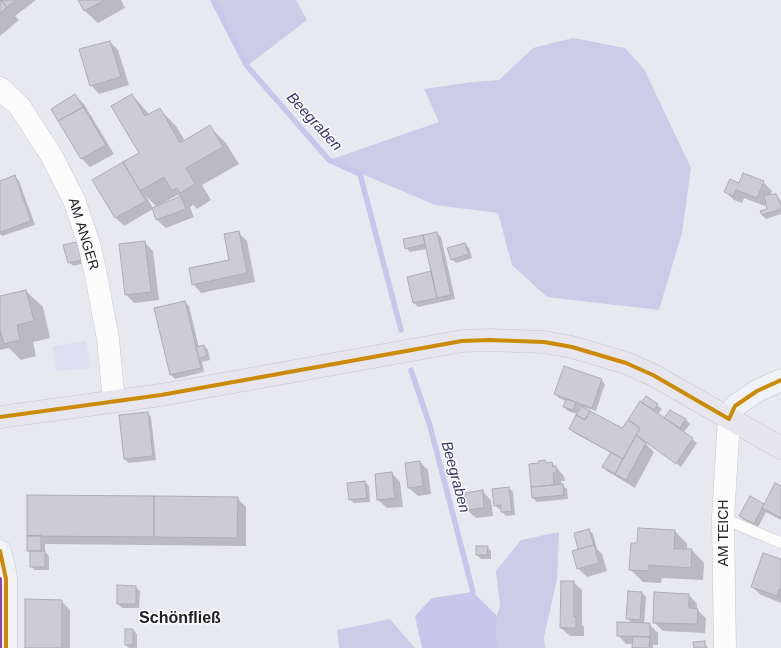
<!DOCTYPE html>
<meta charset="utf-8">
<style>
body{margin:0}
canvas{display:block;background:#e8e9f0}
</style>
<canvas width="781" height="648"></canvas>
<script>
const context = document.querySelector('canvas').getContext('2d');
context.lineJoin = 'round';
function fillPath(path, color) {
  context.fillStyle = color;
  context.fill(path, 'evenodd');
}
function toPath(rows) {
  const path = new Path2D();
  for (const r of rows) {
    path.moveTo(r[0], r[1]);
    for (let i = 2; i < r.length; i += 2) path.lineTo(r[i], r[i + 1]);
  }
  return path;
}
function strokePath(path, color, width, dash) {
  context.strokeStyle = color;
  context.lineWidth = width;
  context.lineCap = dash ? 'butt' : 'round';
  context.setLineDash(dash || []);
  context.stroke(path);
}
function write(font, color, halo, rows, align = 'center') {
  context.font = font + ' Arial,sans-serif';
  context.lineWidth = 3;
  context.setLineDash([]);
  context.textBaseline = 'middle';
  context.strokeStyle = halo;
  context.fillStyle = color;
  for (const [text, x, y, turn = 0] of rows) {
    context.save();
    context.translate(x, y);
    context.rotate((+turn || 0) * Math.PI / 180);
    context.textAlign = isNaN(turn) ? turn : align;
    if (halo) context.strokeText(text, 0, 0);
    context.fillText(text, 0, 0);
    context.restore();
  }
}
fillPath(toPath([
 [86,341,91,368,57,371,52,346]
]), '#dedff2');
fillPath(toPath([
 [213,0,296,0,307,20,247,66],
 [573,38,625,48,644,69,691,168,682,233,659,310,547,297,512,265,498,213,435,205,329,160,439,122,424,89,472,82,499,80,533,48],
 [559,532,557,579,544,637,545,648,498,648,497,616,500,606,496,571,521,540],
 [390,619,415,648,339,648,337,630]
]), '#cccce9');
fillPath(toPath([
 [473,592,497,616,498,648,422,648,415,616,427,603,432,598]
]), '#c6c7ea');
fillPath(toPath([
 [0,0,36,0,15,16,19,20,0,36],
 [79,0,121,0,125,8,98,23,85,11],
 [110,42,118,50,129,85,99,94,91,85],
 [75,95,84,104,114,154,90,167,82,159,52,109],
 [132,95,150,115,159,109,176,126,185,141,210,127,226,143,239,164,202,185,211,200,197,209,193,205,190,207,194,217,166,228,157,220,153,209,124,226,116,218,94,180,140,153],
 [178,195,181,198,163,204,163,203],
 [146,196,157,207,153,208],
 [15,177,19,181,35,225,2,236,0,234,0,182],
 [763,182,772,191,770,195,776,195,781,201,781,214,766,219,762,215,768,209,767,203,765,206,744,198,742,203,734,200,726,192,740,184],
 [238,232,247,241,255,282,201,293,193,284,231,261],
 [437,233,441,237,455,299,418,307,414,303,408,278,432,272,427,249,410,252,406,248],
 [144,242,153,251,159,300,134,303,126,294],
 [76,243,81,247,85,263,73,266,69,262],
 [465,244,469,248,472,258,456,263,452,259],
 [26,291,43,307,50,338,33,342,36,356,21,360,9,348,0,350,0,297],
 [185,302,189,306,199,348,204,346,208,350,210,360,202,362,204,372,175,379,171,375],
 [601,380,605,384,596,411,583,407,583,408,622,429,646,397,662,409,658,414,665,419,670,412,686,420,690,424,684,432,697,443,681,467,647,443,646,444,654,452,635,488,607,471,603,467,611,453,574,433,570,429,582,407,580,406,577,414,568,411,564,407,566,401,559,398,555,394],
 [147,413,151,417,156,460,129,463,124,459],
 [545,461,547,464,552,463,564,476,565,481,561,481,562,485,567,489,568,499,537,502,533,498,540,464],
 [420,462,428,470,431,494,418,496,409,488],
 [392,473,400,482,403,507,387,508,378,500],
 [365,482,369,486,370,502,354,503,350,499],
 [781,487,781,520,766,512,758,527,744,520,740,516,750,498,765,506],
 [509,488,513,492,515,515,506,516,502,512,502,509,499,509,495,505],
 [483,492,491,500,493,516,476,518,467,510],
 [28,496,237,498,246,507,246,546,45,544,45,552,49,556,49,570,35,570,31,566,31,554,28,551],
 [589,530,593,534,597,549,602,554,607,571,587,577,578,568,580,550,579,549],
 [675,531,687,544,687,550,692,550,704,563,703,580,662,578,661,583,643,582,630,569,638,544],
 [487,547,491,551,491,559,481,559,477,555],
 [781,560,781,603,761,595,752,587],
 [573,582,582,590,582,625,584,627,584,636,570,636,561,628],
 [135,587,140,591,139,608,122,608,118,604],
 [642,593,646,597,644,624,649,624,658,633,658,645,653,645,653,648,633,648,633,644,626,644,618,635,633,624,627,618],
 [689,595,697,604,697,610,706,618,705,633,663,631,654,622],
 [61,601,70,610,70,648,26,648],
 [126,630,133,630,137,634,137,648,129,648,126,645],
 [704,642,708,648,695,648]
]), '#0003');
strokePath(toPath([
 [213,0,247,66,329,160,360,174,401,330],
 [411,370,430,426,473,592]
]), '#c6c7ea', 5.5);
const building = toPath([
 [0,0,7,7,0,13,0,0],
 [1,0,16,0,7,7,1,0],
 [78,0,105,0,84,11,78,0],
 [110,41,121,77,90,86,79,49,110,41],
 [75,94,83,107,58,121,51,109,75,94],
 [132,94,145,116,160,108,180,143,210,125,223,147,186,168,195,184,180,193,177,188,172,191,164,177,140,191,123,162,139,153,111,106,132,94],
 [83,107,106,145,81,159,58,121,83,107],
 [123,162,146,201,115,218,92,180,123,162],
 [743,173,764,181,757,198,736,190,733,196,724,192,730,179,739,183,743,173],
 [15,175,31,221,0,232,0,181,15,175],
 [776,194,781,205,781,209,762,215,760,211,767,209,764,195,776,194],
 [181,196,186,209,156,220,152,208,181,196],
 [239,231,247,273,192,285,189,268,229,260,224,234,239,231],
 [437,232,451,295,437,298,423,235,437,232],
 [423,235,425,244,405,249,403,239,423,235],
 [145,241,151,292,125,295,119,244,145,241],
 [77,242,81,260,68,263,63,245,77,242],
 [465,243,469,254,451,260,447,248,465,243],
 [431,271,437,298,413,303,407,277,431,271],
 [26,290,34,321,17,325,20,340,4,344,0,330,0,296,26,290],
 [185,301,201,368,170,375,154,308,185,301],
 [204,345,207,356,199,358,196,347,204,345],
 [564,366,602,379,592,408,554,394,564,366],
 [646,396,658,404,654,410,641,402,646,396],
 [566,399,576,402,573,410,563,407,566,399],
 [640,401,693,438,676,464,636,435,640,428,628,420,640,401],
 [581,406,590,411,585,420,576,415,581,406],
 [670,410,686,419,680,428,664,418,670,410],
 [590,411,622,428,628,420,640,428,623,459,569,429,576,415,585,420,590,411],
 [148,412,153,456,124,459,119,415,148,412],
 [636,435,646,443,626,480,615,474,636,435],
 [611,452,623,459,615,474,602,467,611,452],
 [545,460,546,463,552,462,553,467,556,466,557,473,553,473,554,485,531,487,529,464,539,463,538,461,545,460],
 [420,461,423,486,408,488,405,463,420,461],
 [392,472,395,498,377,500,375,474,392,472],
 [365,481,367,498,349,500,347,483,365,481],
 [775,483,781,486,781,518,762,508,775,483],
 [563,484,564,495,532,498,531,487,563,484],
 [509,487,512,511,501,512,501,505,494,506,492,489,509,487],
 [483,490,484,508,466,510,465,493,483,490],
 [27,495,154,496,154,537,27,536,27,495],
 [154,496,238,497,237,538,154,537,154,496],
 [750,496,764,504,754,524,739,516,750,496],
 [638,528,675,530,674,549,692,549,691,568,649,565,649,571,629,570,631,543,637,543,638,528],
 [589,529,594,545,578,549,574,533,589,529],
 [41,535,41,551,27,551,27,536,41,535],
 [594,545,599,563,577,569,572,551,594,545],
 [476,546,488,546,487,555,476,555,476,546],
 [30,551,45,551,45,567,30,567,30,551],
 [763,553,781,559,781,590,779,589,777,596,751,587,763,553],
 [561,581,574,581,574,617,576,617,576,628,560,628,561,581],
 [117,585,136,586,136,604,117,604,117,585],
 [628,591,642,592,640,620,626,619,628,591],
 [654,592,689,594,689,608,698,609,697,624,653,623,654,592],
 [25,599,62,600,62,648,25,648,25,599],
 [617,622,650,623,650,637,617,636,617,622],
 [125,629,133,629,133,645,125,645,125,629],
 [633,636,650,637,649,648,632,648,633,636],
 [705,641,705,648,694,648,693,642,705,641]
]);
fillPath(building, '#ccccd2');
strokePath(building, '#adaeb3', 1);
const service = toPath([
 [723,518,781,543]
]);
const minor = toPath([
 [0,88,20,107,51,155,74,200,89,244,96,275,108,339,114,401],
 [725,648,723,518,729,419]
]);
const secondary = toPath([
 [729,419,735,406,757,391,781,380],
 [0,551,4,566,6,579,6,648]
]);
const primary = toPath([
 [0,417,161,395,462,341,489,340,517,341,544,342,572,347,626,363,653,375,781,448]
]);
strokePath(service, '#c7c7cd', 12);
strokePath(minor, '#c7c7cd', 23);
strokePath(secondary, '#c7c7cd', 23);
strokePath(primary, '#c6c6ca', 23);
strokePath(service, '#fcfcfd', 11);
strokePath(minor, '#fcfcfd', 22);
strokePath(secondary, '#f1f2f6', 22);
strokePath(primary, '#e7e6ef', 22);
strokePath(toPath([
 [0,417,161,395,462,341,489,340,544,342,572,347,626,363,653,375,729,419],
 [729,419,735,406,757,391,781,380],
 [0,551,6,579,6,648]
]), '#cc8b07', 4);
strokePath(toPath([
 [0,579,0,648]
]), '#8e44ad', 4);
write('14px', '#202025', '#fff', [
 ["AM ANGER",83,234,73],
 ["AM TEICH",724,533,-90]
]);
write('italic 15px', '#39336d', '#fff', [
 ["Beegraben",314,122,47],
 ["Beegraben",455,477,75]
]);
write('bold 16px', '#202025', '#fff', [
 ["Schönfließ",180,619]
]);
</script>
